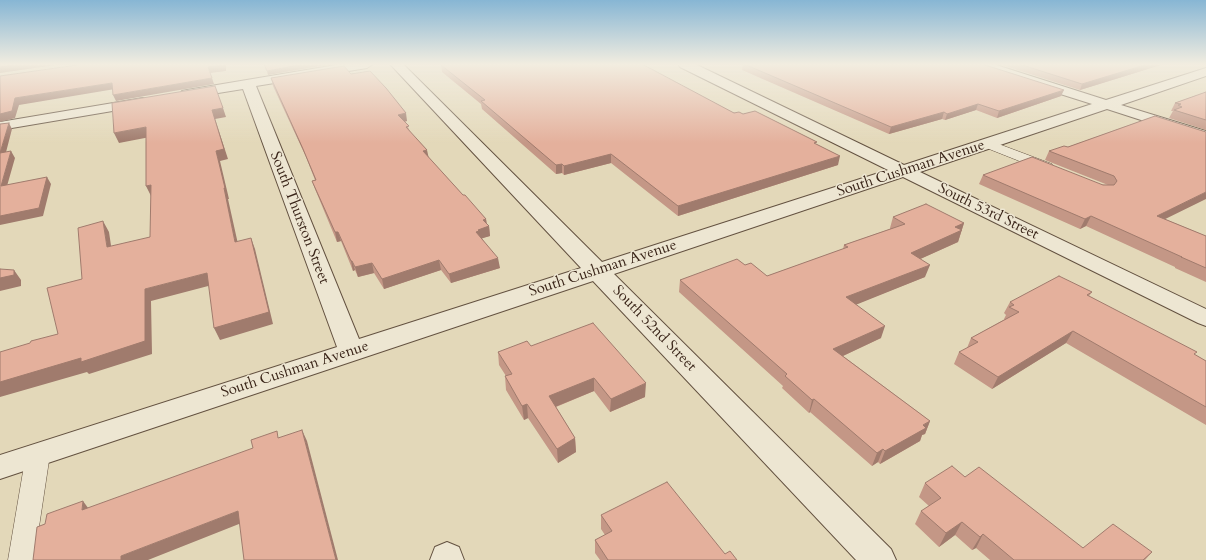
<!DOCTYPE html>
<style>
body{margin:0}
canvas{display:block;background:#e3d8b9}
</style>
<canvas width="1206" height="560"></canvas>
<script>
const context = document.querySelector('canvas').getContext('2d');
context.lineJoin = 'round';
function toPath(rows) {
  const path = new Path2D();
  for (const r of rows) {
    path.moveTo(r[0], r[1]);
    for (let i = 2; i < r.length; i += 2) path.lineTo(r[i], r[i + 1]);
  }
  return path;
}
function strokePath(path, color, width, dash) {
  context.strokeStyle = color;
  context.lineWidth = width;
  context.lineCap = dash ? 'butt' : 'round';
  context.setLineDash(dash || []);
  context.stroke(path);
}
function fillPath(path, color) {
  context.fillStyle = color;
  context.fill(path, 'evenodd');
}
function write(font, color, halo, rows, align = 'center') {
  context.font = font + ' Cardo,serif';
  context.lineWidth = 3;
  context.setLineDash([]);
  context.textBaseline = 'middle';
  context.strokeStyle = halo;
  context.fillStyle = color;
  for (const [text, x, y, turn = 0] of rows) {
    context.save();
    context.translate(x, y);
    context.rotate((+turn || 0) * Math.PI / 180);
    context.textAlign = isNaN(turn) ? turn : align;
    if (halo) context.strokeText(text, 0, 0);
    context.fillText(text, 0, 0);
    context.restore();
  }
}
const service = toPath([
 [988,140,1052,164,1054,167,1052,170,1042,170,984,147,982,144,984,141,988,140],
 [38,445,46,447,50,454,34,560,8,560,26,454,30,447,38,445]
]);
const minor = toPath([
 [342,64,373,64,367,68,256,86,359,339,581,268,390,64,403,64,602,262,888,170,680,67,678,64,695,64,904,165,1092,104,975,67,973,64,993,64,1106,100,1206,68,1206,76,1121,105,1206,131,1206,141,1107,109,920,172,1206,309,1206,326,1198,323,903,177,614,274,891,549,896,560,856,560,593,281,0,479,0,455,337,347,243,89,187,98,182,97,180,94,182,91,187,90,342,64],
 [143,98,148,99,150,102,148,105,0,130,0,122,143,98],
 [447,542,459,547,464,560,430,560,435,547,447,542]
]);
strokePath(service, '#645241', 1);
strokePath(minor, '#645241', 2);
fillPath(service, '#ede6d2');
fillPath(minor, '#ede6d2');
fillPath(toPath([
 [743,64,982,64,1061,96,997,118,976,110,945,120,942,119,889,134,742,70],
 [999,64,1164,64,1080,90],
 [441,65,743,114,816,145,838,165,678,216,611,163,564,175,562,173,556,174,482,109,481,104,442,72],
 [351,74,407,121,405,122,410,131,428,157,463,195,486,219,487,224,489,226,490,236,482,238,500,268,451,283,441,270,384,289,374,273,358,277,355,270,353,271,341,241,337,242,315,189,312,181,315,180,306,157,273,86,271,78],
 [1206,92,1206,130,1169,118,1173,111,1171,111,1175,103],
 [1155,116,1165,219,1206,236,1206,282,1175,268,1175,267,1086,226,1080,229,979,184,983,175,1108,185,1045,160,1049,151,1068,147],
 [893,217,964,223,958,242,920,259,925,277,856,304,881,338,843,356,930,421,925,434,922,435,920,441,880,464,878,462,872,466,810,412,809,413,782,388,783,386,679,292,680,280,745,265,767,276,843,249,844,245,890,229,890,228],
 [1092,292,1089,296,1206,361,1206,425,1066,343,992,389,954,364,959,352,967,348,971,338,1005,319,1004,319,1006,315,1004,313,1010,302],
 [531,346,645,397,610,412,594,391,556,407,575,438,576,452,558,463,528,418,524,420,506,390,505,376,506,376,499,365,498,352],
 [965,477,1083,548,1152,552,1145,560,990,560,976,548,972,550,955,535,939,547,915,524,921,511,929,506,919,497,925,483],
 [601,515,725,554,737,560,600,560,595,553,595,540,605,535,601,529]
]), '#c49786');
fillPath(toPath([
 [20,64,63,64,0,73,0,67],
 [224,64,226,64,226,71,210,73,208,67],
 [304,64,332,64,268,75,267,71],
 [1148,64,1164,64,1080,90,1082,84],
 [212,78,214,84,116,101,113,95],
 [112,83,115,89,19,105,15,118,0,122,0,114,15,98],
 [1064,90,1061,96,997,118,999,111],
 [978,104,976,110,945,120,947,114],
 [223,108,226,117,215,119,228,159,220,161,229,199,228,199,240,253,235,242,216,151,212,110],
 [944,112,942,119,889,134,891,127],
 [406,113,407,121,400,122,398,115],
 [9,123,12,129,4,160,0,153],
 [146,127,150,137,119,143,114,133],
 [427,150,429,159,423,151],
 [11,151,15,158,5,193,1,186],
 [611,154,611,163,564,175,564,166],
 [840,156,838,165,678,216,678,206],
 [562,164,562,173,556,174,556,165],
 [47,177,51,184,43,216,0,225,0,216],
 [151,185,151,196,146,186],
 [1206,192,1206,199,1151,226,1157,216],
 [1091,216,1086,226,1080,229,1085,219],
 [486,219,487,227,489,226,490,236,480,239,476,232,483,220],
 [103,221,109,232,113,259,107,247],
 [964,223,958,242,907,265,911,253,955,227],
 [335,232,338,232,341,241,337,242],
 [251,238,255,249,273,324,220,340,214,328],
 [498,258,500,268,451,283,449,274],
 [439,260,441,270,384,289,382,279],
 [351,261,352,261,355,270,353,271],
 [372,263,374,273,358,277,355,267],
 [930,265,925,277,843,310,846,297],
 [14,270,21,280,21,286,0,291,0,278],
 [207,273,212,285,151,301,152,354,89,374,87,372,0,397,0,382,145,289],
 [885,326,881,338,830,362,833,349],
 [1073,331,1066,343,992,389,998,377],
 [594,378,594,391,550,409,549,396],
 [646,383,645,397,610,412,611,399],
 [814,399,810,412,809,413,812,400],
 [527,404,528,418,524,420,522,406],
 [930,421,925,434,922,435,920,441,880,464,885,451],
 [302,430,307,441,338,560,336,560],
 [575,438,576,452,558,463,557,449],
 [883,449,878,462,872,466,877,453],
 [83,501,91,512,82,510],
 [238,511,244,522,148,560,121,560,121,556],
 [962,522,955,535,939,547,946,533],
 [983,534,976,548,972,550,980,537]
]), '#a07b6d');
const building = toPath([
 [0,64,20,64,0,67,0,64],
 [84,64,224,64,224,65,208,67,212,78,113,95,112,83,15,98,12,111,0,114,0,76,84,64],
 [264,64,304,64,267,71,264,64],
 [444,64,642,64,734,113,739,112,743,114,755,111,817,142,814,143,840,156,678,206,611,154,564,166,562,164,556,165,481,101,485,100,441,65,444,64],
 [744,64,982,64,1064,90,999,111,978,104,947,114,944,112,891,127,744,64],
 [1019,64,1148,64,1082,84,1019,64],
 [344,66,351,74,370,71,386,88,406,113,398,115,409,126,406,127,427,150,423,151,463,195,465,195,486,219,483,220,489,226,478,230,479,231,476,232,498,258,449,274,439,260,382,279,372,263,355,267,352,261,351,261,338,232,335,232,312,181,316,180,303,149,271,78,344,66],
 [215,86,223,108,212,110,224,149,216,151,225,188,224,188,235,242,251,238,269,312,214,328,207,273,145,289,145,341,81,362,81,358,0,382,0,352,30,343,31,341,58,334,47,288,82,279,78,228,103,221,107,247,150,237,151,185,146,186,146,127,114,133,112,103,215,86],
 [1206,92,1206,120,1174,110,1182,107,1178,105,1181,104,1175,103,1206,92],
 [1155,116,1206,132,1206,192,1157,216,1206,236,1206,268,1181,257,1182,257,1091,216,1085,219,983,175,1032,157,1103,185,1114,185,1117,181,1114,176,1049,151,1064,146,1068,147,1155,116],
 [9,123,0,153,11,151,1,186,47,177,39,208,0,216,0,124,9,123],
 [926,204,964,223,955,227,962,230,911,253,930,265,846,297,885,326,833,349,930,421,923,425,926,428,885,451,883,449,877,453,814,399,812,400,785,376,787,374,680,280,737,259,745,265,751,263,767,276,848,247,844,245,905,224,893,217,926,204],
 [0,269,14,270,14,275,0,278,0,269],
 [1059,276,1092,292,1087,295,1197,352,1194,354,1206,361,1206,407,1073,331,998,377,959,352,978,342,971,338,1019,312,1009,307,1014,305,1010,302,1059,276],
 [593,323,646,383,611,399,594,378,549,396,575,438,557,449,527,404,522,406,505,376,512,374,498,352,527,341,531,346,593,323],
 [302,430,336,560,244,560,238,511,121,556,121,560,33,560,37,527,45,524,47,514,83,501,82,510,253,448,251,440,277,431,278,438,302,430],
 [952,466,965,477,979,467,1083,548,1113,524,1152,552,1143,560,1014,560,983,534,980,537,962,522,946,533,921,511,941,498,925,483,952,466],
 [667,482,725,554,730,551,737,560,608,560,595,540,612,531,601,515,667,482]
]);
fillPath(building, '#e4b09c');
strokePath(building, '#a07b6d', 1);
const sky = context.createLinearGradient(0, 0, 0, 143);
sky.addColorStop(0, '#87b6d4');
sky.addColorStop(0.45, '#f2ede0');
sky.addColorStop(1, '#f2ede000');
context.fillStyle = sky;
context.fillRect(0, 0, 1206, 143);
write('15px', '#3a2519', '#ede6d2', [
 ["South Cushman Avenue",911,169,-18],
 ["South 53rd Street",988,212,26],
 ["South Thurston Street",299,218,69],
 ["South Cushman Avenue",603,269,-18],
 ["South 52nd Street",654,329,46],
 ["South Cushman Avenue",295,370,-18]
]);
</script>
